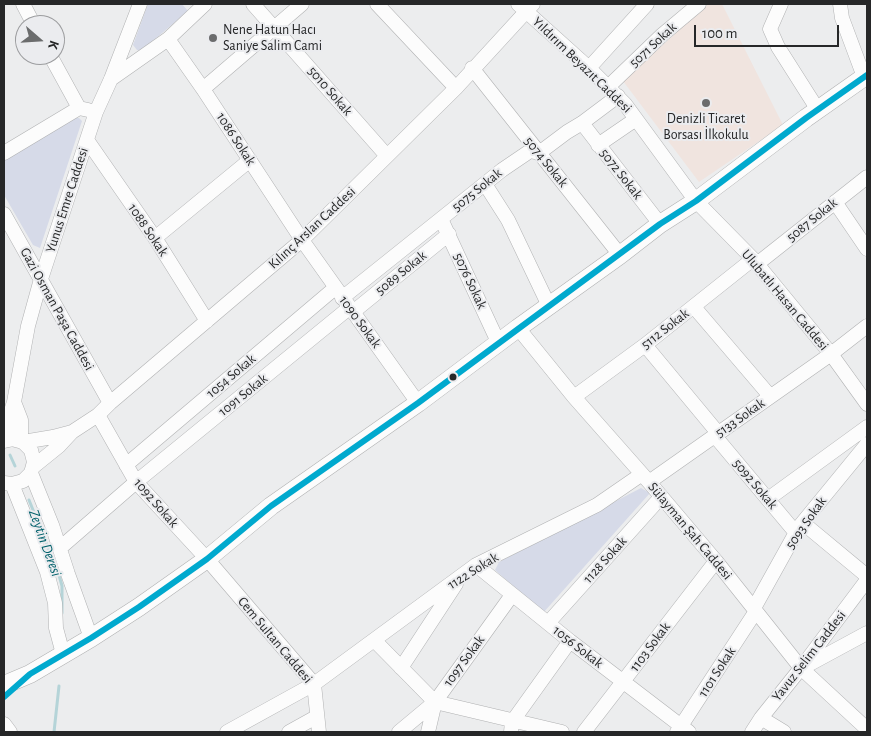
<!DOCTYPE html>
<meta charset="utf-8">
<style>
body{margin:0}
#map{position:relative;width:871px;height:736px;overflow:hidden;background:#ecedee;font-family:"Alegreya Sans",sans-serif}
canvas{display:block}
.frame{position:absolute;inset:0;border:5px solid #262728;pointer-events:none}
.north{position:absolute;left:15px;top:15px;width:50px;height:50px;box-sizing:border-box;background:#ebecef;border:1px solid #9c9d9f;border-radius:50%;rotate:109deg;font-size:14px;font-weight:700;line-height:20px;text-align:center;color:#262728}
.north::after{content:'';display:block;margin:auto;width:18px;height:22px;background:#6b6c6d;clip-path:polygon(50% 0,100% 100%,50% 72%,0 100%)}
.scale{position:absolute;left:694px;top:25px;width:145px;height:22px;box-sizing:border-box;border:2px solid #262728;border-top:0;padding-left:6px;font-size:15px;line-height:18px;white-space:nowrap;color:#262728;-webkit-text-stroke:4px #ebecef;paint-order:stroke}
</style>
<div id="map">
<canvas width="871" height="736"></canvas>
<div class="frame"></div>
<div class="north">K</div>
<div class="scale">100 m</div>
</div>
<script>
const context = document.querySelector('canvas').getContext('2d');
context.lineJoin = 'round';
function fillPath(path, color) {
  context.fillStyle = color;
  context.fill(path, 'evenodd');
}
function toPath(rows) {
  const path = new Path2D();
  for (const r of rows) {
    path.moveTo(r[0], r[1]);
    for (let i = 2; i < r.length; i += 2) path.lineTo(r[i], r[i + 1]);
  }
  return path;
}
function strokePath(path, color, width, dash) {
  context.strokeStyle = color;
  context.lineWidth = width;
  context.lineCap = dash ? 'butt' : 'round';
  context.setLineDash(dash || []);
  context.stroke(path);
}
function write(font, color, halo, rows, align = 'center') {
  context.font = font + ' "Alegreya Sans",sans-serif';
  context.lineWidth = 4;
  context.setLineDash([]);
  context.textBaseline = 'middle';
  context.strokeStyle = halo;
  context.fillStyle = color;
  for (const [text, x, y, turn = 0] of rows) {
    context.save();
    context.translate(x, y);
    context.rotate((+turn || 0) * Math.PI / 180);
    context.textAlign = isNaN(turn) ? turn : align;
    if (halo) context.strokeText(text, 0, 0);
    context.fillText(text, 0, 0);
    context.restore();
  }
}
fillPath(toPath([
 [708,4,722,4,783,125,699,182,623,81]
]), '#f0e4df');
fillPath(toPath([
 [148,4,182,4,188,11,141,51,137,50,133,45],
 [73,118,79,118,82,121,40,248,33,245,4,195,4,159],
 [641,488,650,493,543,613,495,570,499,562]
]), '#d6dae8');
strokePath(toPath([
 [10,455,15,466],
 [29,500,59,575,62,586,62,613],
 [54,732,59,686]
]), '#b5d4d8', 3);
const minor = toPath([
 [23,4,34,25],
 [253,4,387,156],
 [377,4,456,88],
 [518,4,589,68,625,104,696,201,753,259,831,354,867,404],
 [781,4,770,29,778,47,818,110],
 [840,4,842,18,864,77],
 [168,39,203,89,302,240,418,403],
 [50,55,79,108,88,110],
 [472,68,620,255],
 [589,68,647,4],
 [111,79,168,39,205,4],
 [608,87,662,35,699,4],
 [203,89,302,4],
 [582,123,660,224],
 [87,140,155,238,207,321],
 [598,145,636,119],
 [4,153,79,108],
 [485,184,508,220,549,306],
 [835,202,867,249],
 [4,214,110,403],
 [441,219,499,344],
 [155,238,250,160],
 [757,264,867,177],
 [342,298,502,170,530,151,539,153,567,132,582,123,618,96],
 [694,307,770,396],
 [353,312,449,234],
 [518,328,574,397,649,482,716,561,801,668,867,729],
 [645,345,718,433],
 [574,397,645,345,753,259],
 [14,402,21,420,21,441],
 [98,415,136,482,207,559,314,684,319,732],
 [714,435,796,533],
 [9,440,8,420,14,402,28,326,41,279,96,112,111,79,140,4],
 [4,441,12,439,23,442,31,450,34,462,31,473,23,481,12,484,4,483],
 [23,442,53,437,72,432],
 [126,465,335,288],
 [33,467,59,446,72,432,98,415,110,403,302,240,456,88,533,4],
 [31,473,52,525,68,574,91,638],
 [649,482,831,354,867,326],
 [12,484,47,572,55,603,56,628,63,654],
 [768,499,867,427],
 [803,523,867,576],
 [60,548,136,482,349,308],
 [476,565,570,641,689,732],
 [754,608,799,527,867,444],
 [548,623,661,497],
 [374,640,435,702,562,732],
 [806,666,867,633],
 [401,668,456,584],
 [761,718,784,732],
 [4,724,10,732],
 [227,732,314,684,476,565,597,505,642,474],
 [289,732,316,717],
 [399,732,435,702],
 [428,732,435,702,512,595],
 [511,732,512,722,570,641],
 [584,732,716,561],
 [677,732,756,611],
 [752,732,761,718,801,668,867,580]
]);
const major = toPath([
 [4,685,30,674,91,638,139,607,207,559,271,506,418,403,518,328,620,255,660,224,696,201,806,118,867,75]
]);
strokePath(minor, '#b0b1b2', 15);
strokePath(major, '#b0b1b2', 19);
strokePath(minor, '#fcfcfc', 14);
strokePath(major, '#fcfcfc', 18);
strokePath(toPath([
 [4,697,30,674,91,638,139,607,207,559,271,506,418,403,660,224,696,201,806,118,867,75]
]), '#00a9ce', 6);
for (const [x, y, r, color] of [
 [213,38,5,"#6b6c6d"],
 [706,103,5,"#6b6c6d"],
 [453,377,4.5,"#262728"]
]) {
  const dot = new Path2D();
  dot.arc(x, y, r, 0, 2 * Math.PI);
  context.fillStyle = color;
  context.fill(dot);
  strokePath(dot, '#ebecef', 2);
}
write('14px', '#262728', '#ebecef', [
 ["Nene Hatun Hacı",223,30],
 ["Saniye Salim Cami",223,46],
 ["Denizli Ticaret",706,119,"center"],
 ["Borsası İlkokulu",706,135,"center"]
], 'left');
write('14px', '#262728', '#ebecef', [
 ["5071 Sokak",653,45,-43],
 ["Yıldırım Beyazıt Caddesi",582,65,44],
 ["5010 Sokak",330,91,49],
 ["1086 Sokak",236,139,57],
 ["5074 Sokak",546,162,51],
 ["5072 Sokak",621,174,52],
 ["5075 Sokak",477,190,-39],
 ["Yunus Emre Caddesi",67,200,-72],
 ["5087 Sokak",812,220,-39],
 ["Kılınç Arslan Caddesi",312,228,-43],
 ["1088 Sokak",148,230,56],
 ["5089 Sokak",401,273,-39],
 ["5076 Sokak",470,281,65],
 ["Ulubatlı Hasan Caddesi",785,300,50],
 ["Gazi Osman Paşa Caddesi",57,309,61],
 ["1090 Sokak",360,322,54],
 ["5112 Sokak",665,329,-38],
 ["1054 Sokak",231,376,-40],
 ["1091 Sokak",243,395,-39],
 ["5133 Sokak",740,418,-35],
 ["5092 Sokak",755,484,50],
 ["1092 Sokak",156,503,49],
 ["5093 Sokak",806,523,-55],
 ["Sülayman Şah Caddesi",690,531,50],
 ["1128 Sokak",605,560,-48],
 ["1122 Sokak",473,571,-32],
 ["Cem Sultan Caddesi",275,640,50],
 ["1056 Sokak",578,647,38],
 ["1103 Sokak",650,647,-53],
 ["Yavuz Selim Caddesi",809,656,-52],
 ["1097 Sokak",464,661,-54],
 ["1101 Sokak",717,672,-57]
]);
write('italic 15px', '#01616b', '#ebecef', [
 ["Zeytin Deresi",45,543,70]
]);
</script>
